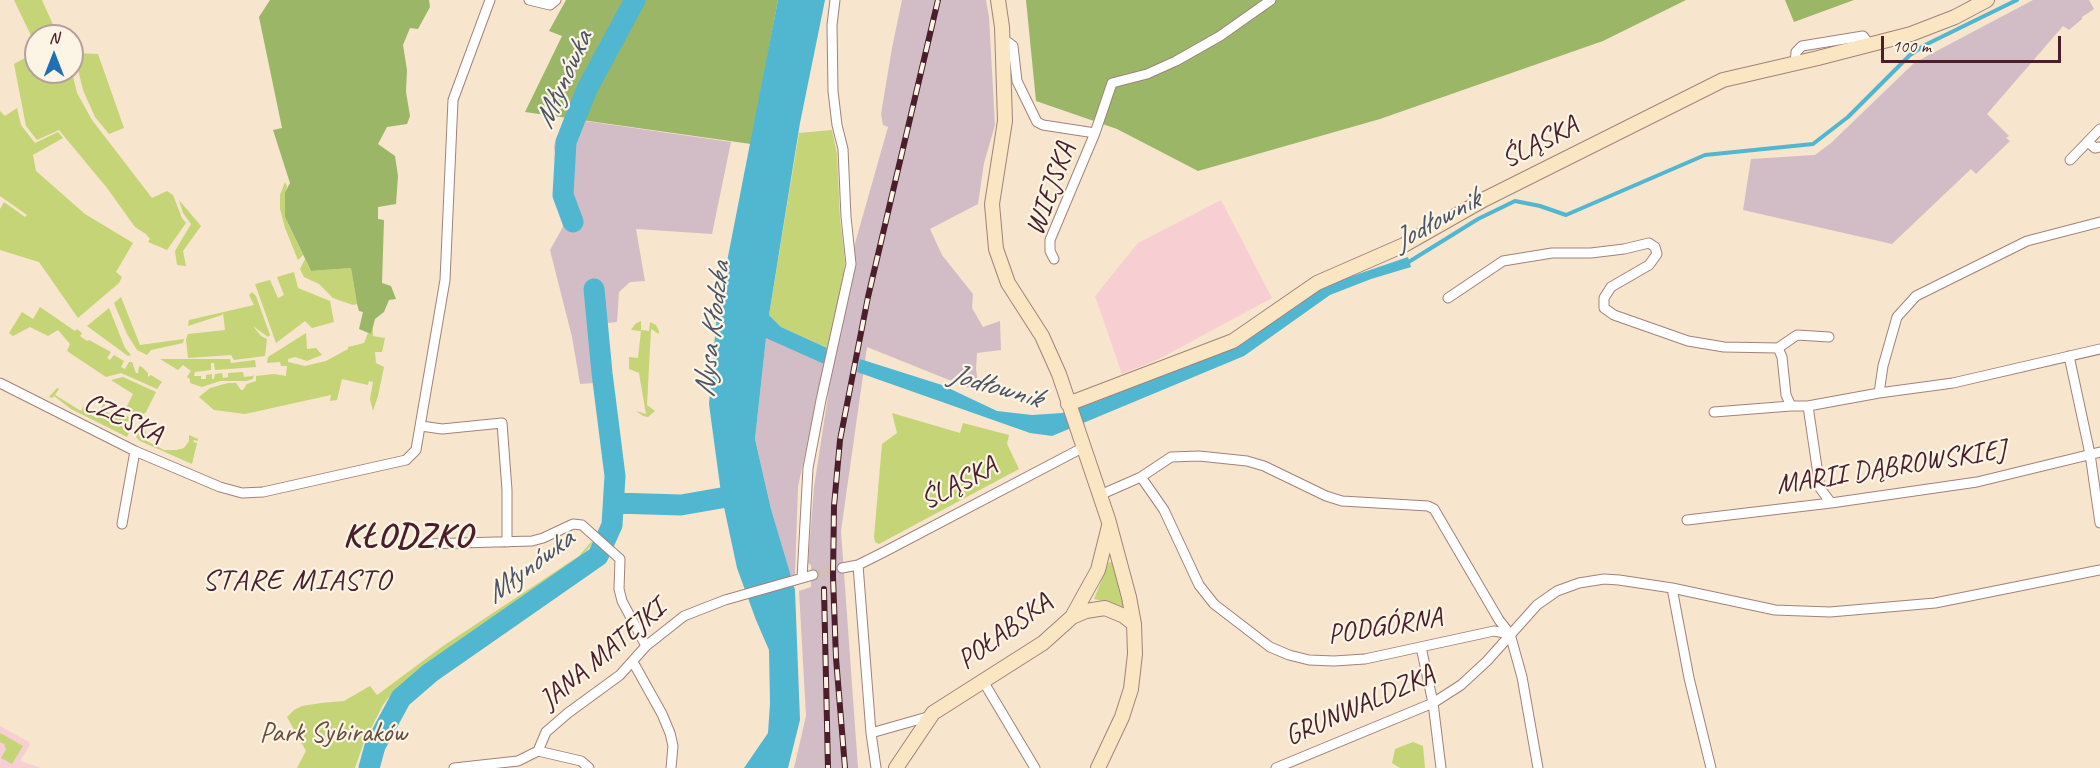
<!DOCTYPE html>
<meta charset="utf-8">
<style>
body{margin:0}
#map{position:relative;width:2100px;height:768px;overflow:hidden;background:#f8e5cd;font-family:Caveat,sans-serif}
canvas{display:block}
.north{position:absolute;left:24px;top:24px;width:60px;height:60px;box-sizing:border-box;background:#fcf5e5;border:2px solid #b59f9b;border-radius:50%;rotate:0deg;font-size:16px;font-weight:700;line-height:24px;text-align:center;color:#4a1f2b}
.north::after{content:'';display:block;margin:auto;width:21px;height:27px;background:#1f6fb2;clip-path:polygon(50% 0,100% 100%,50% 72%,0 100%)}
.scale{position:absolute;left:1881px;top:36px;width:180px;height:27px;box-sizing:border-box;border:3px solid #4a1f2b;border-top:0;padding-left:8px;font-size:18px;line-height:21px;white-space:nowrap;color:#4a1f2b;-webkit-text-stroke:4px #fcf5e5;paint-order:stroke}
</style>
<div id="map">
<canvas width="2100" height="768"></canvas>
<div class="north">N</div>
<div class="scale">100 m</div>
</div>
<script>
const context = document.querySelector('canvas').getContext('2d');
context.lineJoin = 'round';
function fillPath(path, color) {
  context.fillStyle = color;
  context.fill(path, 'evenodd');
}
function toPath(rows) {
  const path = new Path2D();
  for (const r of rows) {
    path.moveTo(r[0], r[1]);
    for (let i = 2; i < r.length; i += 2) path.lineTo(r[i], r[i + 1]);
  }
  return path;
}
function strokePath(path, color, width, dash) {
  context.strokeStyle = color;
  context.lineWidth = width;
  context.lineCap = dash ? 'butt' : 'round';
  context.setLineDash(dash || []);
  context.stroke(path);
}
function write(font, color, halo, rows, align = 'center') {
  context.font = font + ' Caveat,sans-serif';
  context.lineWidth = 4.5;
  context.setLineDash([]);
  context.textBaseline = 'middle';
  context.strokeStyle = halo;
  context.fillStyle = color;
  for (const [text, x, y, turn = 0] of rows) {
    context.save();
    context.translate(x, y);
    context.rotate((+turn || 0) * Math.PI / 180);
    context.textAlign = isNaN(turn) ? turn : align;
    if (halo) context.strokeText(text, 0, 0);
    context.fillText(text, 0, 0);
    context.restore();
  }
}
fillPath(toPath([
 [1221,200,1272,298,1159,359,1122,374,1095,296,1138,243],
 [0,726,29,742,30,745,20,761,41,768,0,768]
]), '#f7cfd2');
fillPath(toPath([
 [902,0,986,0,989,17,995,125,984,163,978,204,930,229,942,255,973,294,972,308,983,327,1000,321,1001,350,977,353,976,369,978,383,969,388,867,347,841,531,858,768,794,768,806,716,799,591,811,587,811,565,808,563,814,487,831,376,855,262,854,247,888,127,883,125,881,114,892,48],
 [2033,0,2089,0,2094,9,2082,17,2082,19,2069,30,2063,26,1987,114,2009,136,2006,138,2010,141,1976,174,1971,169,1892,244,1743,210,1751,159,1815,155,1831,143,1914,63],
 [564,118,731,142,712,234,636,229,645,281,630,282,619,292,617,322,589,325,594,383,580,384,572,337,550,250,563,227,554,146],
 [766,337,824,364,798,487,795,575,790,575,771,509,755,439]
]), '#d2bdc6');
fillPath(toPath([
 [14,0,42,0,58,36,36,36,36,46],
 [36,52,36,72,72,72,77,93,92,120,152,198,167,191,173,195,182,218,186,223,167,250,148,242,150,239,146,234,135,227,107,188,59,130,37,140,26,126,14,64],
 [74,53,98,54,124,128,109,134,95,117,83,90],
 [17,108,21,125,35,143,58,132,63,138,33,155,36,171,85,214,133,243,116,272,122,277,119,283,78,318,39,262,0,250,0,209,4,202,25,217,27,215,0,196,0,111,5,116],
 [832,130,837,154,840,219,845,261,843,285,827,348,781,327,769,315,799,133],
 [285,182,287,186,285,192,285,217,303,255,298,260,285,228,280,209,280,195],
 [179,200,201,226,183,251,186,266,177,265,175,251,191,224,183,213],
 [305,259,311,271,351,268,357,304,353,305,333,298,319,284,304,277,300,269],
 [294,272,298,288,330,301,334,322,312,328,305,321,276,343,255,284,270,280,278,298,284,295,277,277],
 [252,292,256,296,270,335,268,337,253,326,261,336,267,339,265,356,234,360,231,355,188,358,186,339,188,334,225,330,223,313,222,315,188,326,189,320,254,305,249,295],
 [121,297,140,345,184,339,183,343,151,350,147,355,137,350,127,334,114,303],
 [40,307,75,331,77,329,82,333,80,336,87,341,89,340,111,352,107,358,110,360,114,355,124,361,121,367,125,369,129,362,132,362,136,373,138,373,139,366,142,367,148,373,148,377,151,375,162,382,157,389,121,373,106,377,67,351,70,344,58,330,48,336,30,327,13,336,9,333,22,312,33,319],
 [109,308,125,348,131,355,128,356,87,326],
 [641,321,641,330,649,331,650,322,656,325,659,331,659,334,651,329,647,405,655,411,648,417,643,416,636,411,646,414,639,373,629,369,629,357,638,358,641,331,631,330,635,324],
 [373,326,373,336,385,338,382,352,375,352,376,363,384,367,378,396,373,411,370,399,373,382,369,381,368,385,342,379,337,400,330,401,331,395,245,414,214,410,199,397,210,388,228,383,236,383,241,390,243,390,247,384,256,381,256,376,274,374,286,376,287,366,281,366,280,362,267,363,268,357,306,333,307,349,316,348,322,355,307,361,295,357,288,359,288,362,305,366,326,361,348,349,348,347,364,343,368,333,371,334],
 [160,359,230,359,231,363,255,360,256,367,215,370,214,363,211,363,211,370,195,372,194,376,201,376,201,379,206,379,206,375,212,374,212,379,214,379,215,374,222,373,223,378,228,377,228,373,243,372,244,377,253,376,254,374,253,379,246,381,220,381,202,387,190,383,190,379,187,377,191,371,183,365,178,370],
 [123,377,156,392,146,412,140,418,126,408,133,394,111,380],
 [57,388,59,389,55,395,81,411,85,404,88,405,85,412,97,418,103,404,106,403,103,410,119,419,123,413,134,421,127,437,71,409,54,396,52,398,49,397],
 [892,413,960,433,963,423,1009,435,1007,444,1019,469,879,544,875,542,874,537,882,444,897,433],
 [141,428,145,429,147,441,164,450,176,450,184,448,189,441,189,435,198,439,198,441,194,440,193,442,197,443,192,464,140,441,136,437],
 [591,542,593,543,581,557,419,670,388,698,383,705,364,742,355,768,297,768,306,751,287,717,294,710,302,706,321,703,344,701,370,686,377,695,443,646,579,556],
 [1109,562,1112,562,1115,565,1124,603,1122,609,1109,602,1094,599],
 [0,733,23,746,12,764,1,758,6,749,4,744,0,742],
 [1413,742,1423,746,1425,768,1400,768,1392,763,1395,749]
]), '#c4d476');
fillPath(toPath([
 [270,0,429,0,430,7,418,29,410,28,403,45,407,70,406,92,410,116,407,124,387,127,378,144,395,156,398,176,396,204,378,207,378,219,384,220,382,283,391,286,396,299,389,300,384,312,375,319,371,334,359,329,363,312,359,311,357,304,351,268,311,271,285,217,285,192,290,183,273,130,282,128,259,17],
 [566,0,778,0,751,144,525,112,562,36,549,31],
 [1026,0,1686,0,1603,41,1380,119,1198,171,1117,129,1036,101],
 [1785,0,1854,0,1794,22]
]), '#9bb667');
fillPath(toPath([
 [778,0,825,0,800,123,769,315,781,327,827,348,824,364,766,338,755,439,771,509,795,590,800,720,788,768,744,768,768,733,770,703,769,650,756,620,737,568,721,493,709,404,717,313],
 [1408,257,1411,267,1371,279,1330,295,1244,356,1052,436,1030,433,857,372,860,359,942,385,997,411,1032,415,1062,413,1090,404,1240,345,1320,287]
]), '#51b6d0');
strokePath(toPath([
 [1407,263,1478,219,1515,201,1540,206,1566,215,1705,155,1813,144,1848,117,1910,55,1925,45,2017,0]
]), '#51b6d0', 4);
strokePath(toPath([
 [573,222,563,195,566,142,587,89,635,0],
 [614,503,681,505,744,494],
 [369,768,375,746,401,698,430,673,598,556,612,525,615,476,602,373,594,289]
]), '#51b6d0', 21);
strokePath(toPath([
 [813,575,842,568]
]), '#d5bdad', 9, [9, 4.5]);
const street = toPath([
 [529,0,550,5,556,0],
 [1002,38,1013,46,1017,81,1037,122,1043,125,1095,133],
 [1795,64,1796,52,1802,46,1863,36,1870,45],
 [2088,142,2095,148,2100,147],
 [2070,160,2100,129],
 [1054,259,1050,251,1050,240,1095,133,1112,83,1147,74,1176,61,1220,36,1271,0],
 [1448,298,1503,261,1552,253,1591,253,1624,249,1649,243,1655,247,1657,254,1649,265,1611,287,1604,298,1604,308,1614,315,1688,341,1724,347,1778,348,1782,357,1786,395,1791,406],
 [1778,348,1797,335,1829,337],
 [2069,356,2090,454,2100,523],
 [0,383,135,451,220,487,242,493,263,492,406,460,416,450,417,444,445,280,453,100,490,0],
 [1879,393,1883,366,1897,317,1916,296,2027,241,2100,222],
 [1808,406,1820,488,1831,503],
 [1714,412,1791,406,1808,406,1879,393,1953,383,2100,349],
 [421,426,442,429,502,423,507,490,507,542],
 [1141,477,1164,510,1199,585,1214,604,1270,647,1289,655,1309,660,1334,661,1365,659,1494,631,1510,634],
 [1100,495,1141,477,1171,457,1199,456,1247,461,1264,466,1326,496,1342,501,1428,506,1434,509,1499,620,1510,634,1522,677,1538,768],
 [1687,520,1831,503,1977,482,2100,452],
 [122,524,135,451],
 [424,544,532,541,543,538,573,524,582,525,620,559,619,589,622,601,646,646],
 [858,565,871,733,876,768],
 [842,568,858,565,884,552,1084,447],
 [802,578,808,468,821,400,851,264,846,217,843,149,837,125,833,91,832,25,835,0],
 [1672,588,1689,678,1711,768],
 [1421,647,1433,703,1441,768],
 [633,662,662,714,670,733,673,746,671,768],
 [983,681,1035,768],
 [871,733,931,716],
 [538,751,546,732,568,713,620,675,646,646,684,616,725,600,813,575],
 [538,751,581,761,589,768],
 [454,768,518,761,538,751],
 [1276,768,1433,703,1461,685,1487,661,1537,605,1557,591,1579,583,1604,579,1619,580,1672,588,1775,610,1830,612,1935,603,2100,570]
]);
const secondary = toPath([
 [998,0,1002,27,1005,121,992,204,996,249,1008,283,1042,336,1059,374,1108,519,1129,597,1134,624,1135,654,1131,689,1122,717,1098,768],
 [1068,404,1233,341,1317,283,1404,245,1485,199,1723,80,1818,58,1911,34,1955,17,1987,0],
 [1072,617,1086,611,1105,608,1124,616,1134,624],
 [896,768,933,713,1043,643,1072,617,1098,570,1109,526]
]);
strokePath(street, '#a1827c', 11);
strokePath(secondary, '#a1827c', 16);
strokePath(street, '#fff', 9);
strokePath(secondary, '#fbe6c3', 14);
const rail = toPath([
 [824,589,828,768],
 [845,768,836,658,833,577,834,506,840,440,868,297,938,0]
]);
strokePath(rail, '#4a1f2b', 6);
strokePath(rail, '#fcf5e5', 4, [11]);
write('28px', '#4a1f2b', '#fcf5e5', [
 ["ŚLĄSKA",1540,143,-27],
 ["WIEJSKA",1051,189,-70],
 ["CZESKA",123,419,25],
 ["MARII DĄBROWSKIEJ",1891,468,-9],
 ["ŚLĄSKA",959,484,-28],
 ["PODGÓRNA",1385,627,-9],
 ["POŁABSKA",1005,632,-36],
 ["JANA MATEJKI",603,655,-40],
 ["GRUNWALDZKA",1360,706,-24]
]);
write('28px', '#684c3e', '#fcf5e5', [
 ["Park Sybiraków",333,734]
]);
write('italic 30px', '#4c5465', '#fcf5e5', [
 ["Młynówka",564,80,-66],
 ["Jodłownik",1437,221,-29],
 ["Nysa Kłodzka",713,330,-83],
 ["Jodłownik",995,387,16],
 ["Młynówka",530,567,-37]
]);
context.letterSpacing = '1.5px';
write('30px', '#4a1f2b', '#fcf5e5', [
 ["STARE MIASTO",297,581]
]);
context.letterSpacing = '0px';
context.letterSpacing = '1.5px';
write('bold 34px', '#4a1f2b', '#fcf5e5', [
 ["KŁODZKO",408,537]
]);
context.letterSpacing = '0px';
</script>
